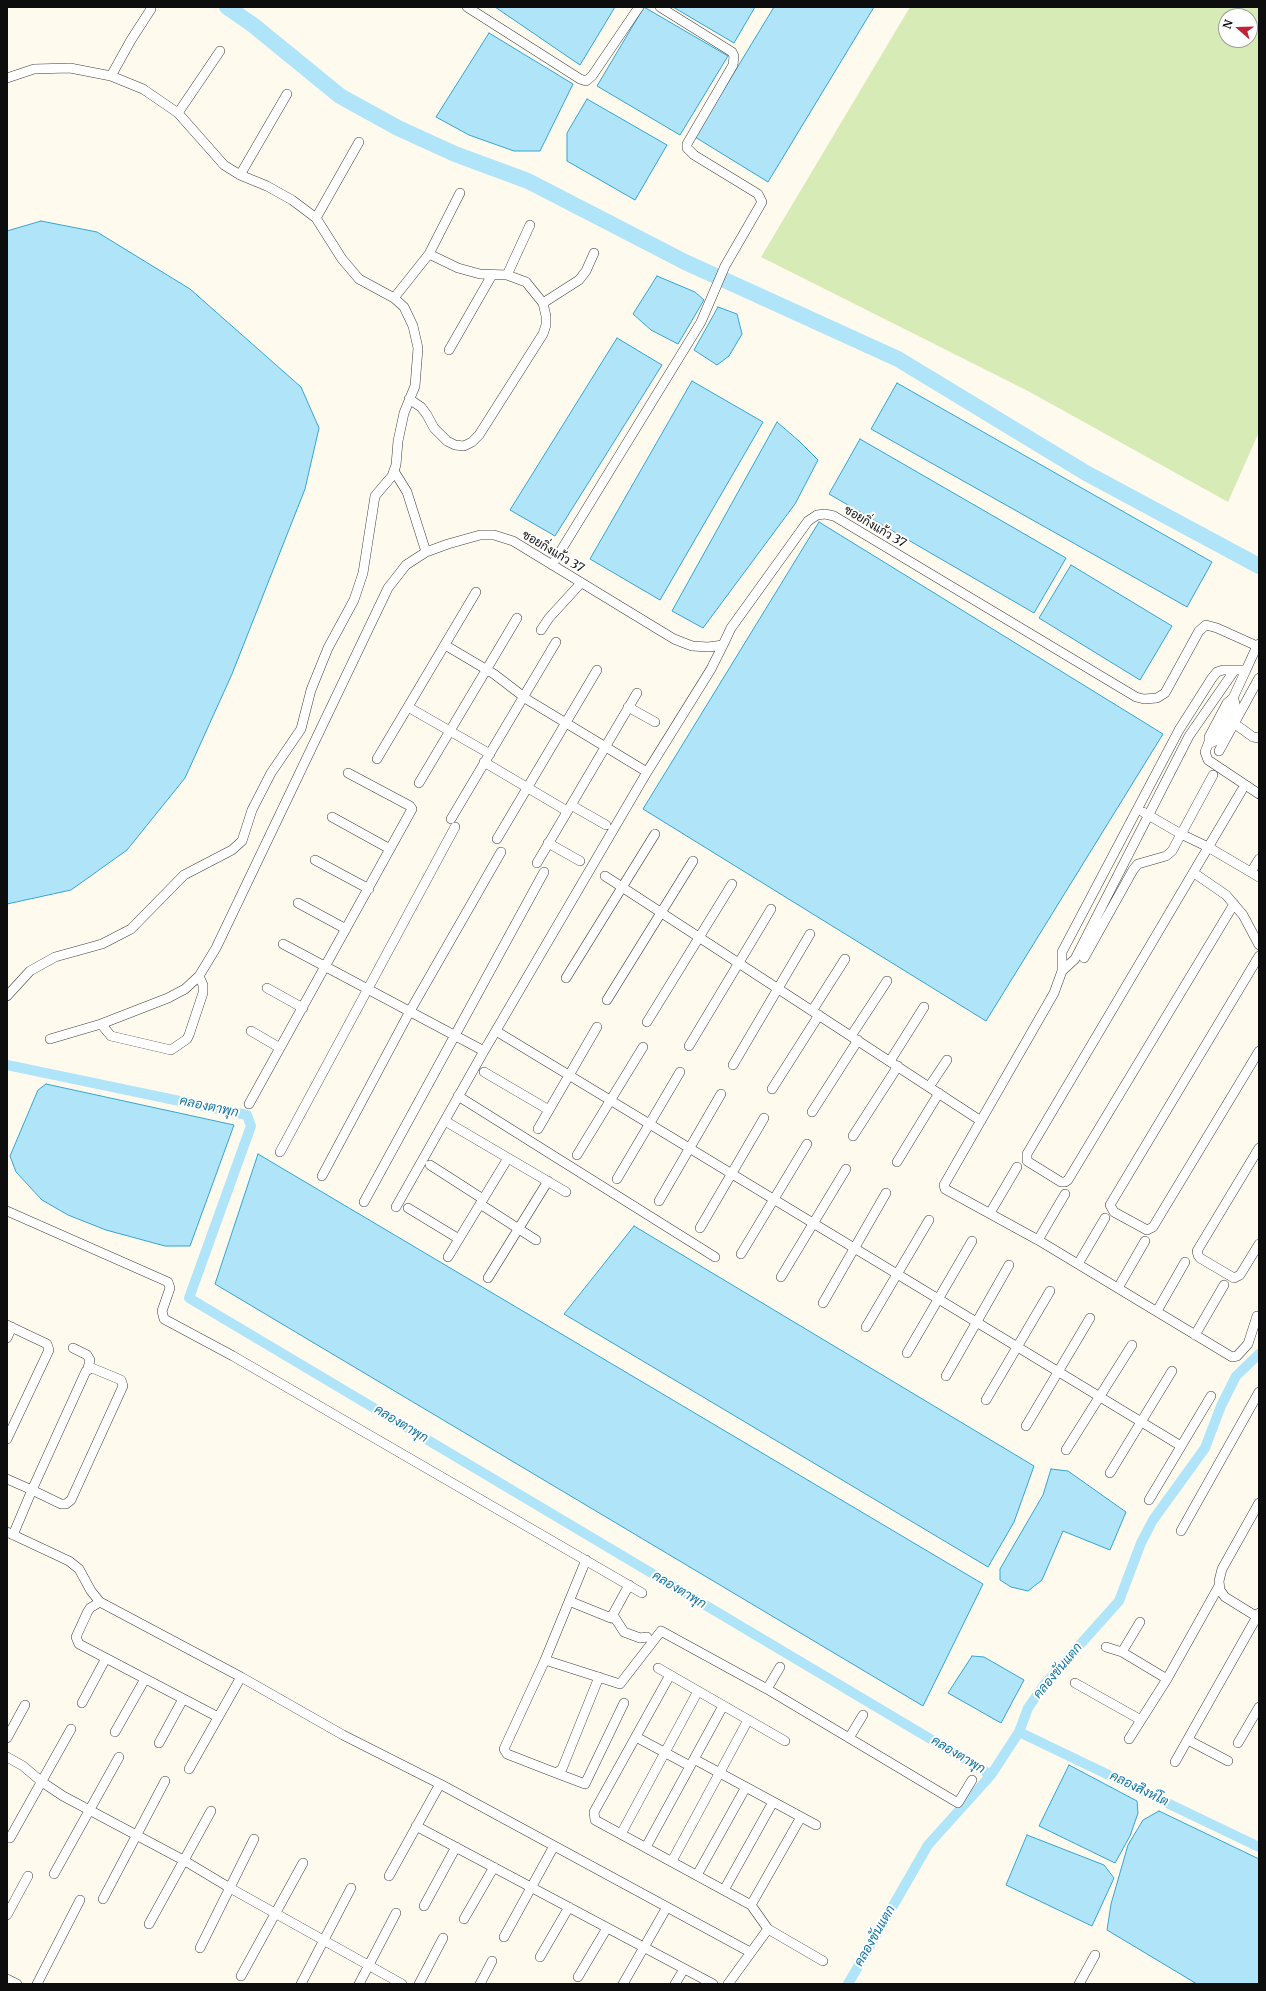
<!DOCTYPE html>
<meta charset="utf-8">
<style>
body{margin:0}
#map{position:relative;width:1266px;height:1991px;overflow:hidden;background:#fffaee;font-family:Merriweather,serif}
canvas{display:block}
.frame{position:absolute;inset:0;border:8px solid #0d0d0d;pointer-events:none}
.north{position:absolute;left:1218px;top:8px;width:40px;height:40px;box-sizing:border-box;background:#fff;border:1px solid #9e9e9e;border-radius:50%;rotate:290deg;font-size:11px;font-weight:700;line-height:16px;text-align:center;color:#0d0d0d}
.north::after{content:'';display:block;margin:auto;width:14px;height:18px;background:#c32039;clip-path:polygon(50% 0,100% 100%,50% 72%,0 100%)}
</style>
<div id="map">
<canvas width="1266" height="1991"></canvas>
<div class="frame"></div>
<div class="north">N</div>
</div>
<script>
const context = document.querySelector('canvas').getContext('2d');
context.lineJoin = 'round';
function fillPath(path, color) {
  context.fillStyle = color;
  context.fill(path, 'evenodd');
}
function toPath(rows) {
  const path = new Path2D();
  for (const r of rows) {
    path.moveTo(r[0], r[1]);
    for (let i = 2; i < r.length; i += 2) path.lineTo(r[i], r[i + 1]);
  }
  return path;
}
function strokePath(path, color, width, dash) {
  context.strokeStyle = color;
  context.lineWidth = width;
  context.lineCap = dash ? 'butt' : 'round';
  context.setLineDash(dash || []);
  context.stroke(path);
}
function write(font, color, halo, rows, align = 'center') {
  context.font = font + ' Merriweather,Sarabun,serif';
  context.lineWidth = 4;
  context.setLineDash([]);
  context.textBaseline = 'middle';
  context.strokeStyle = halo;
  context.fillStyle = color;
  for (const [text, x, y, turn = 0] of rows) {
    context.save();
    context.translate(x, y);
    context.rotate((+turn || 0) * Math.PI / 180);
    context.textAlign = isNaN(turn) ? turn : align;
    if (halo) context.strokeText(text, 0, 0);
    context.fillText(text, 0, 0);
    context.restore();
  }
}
fillPath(toPath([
 [910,7,1259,7,1259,432,1228,502,1028,391,761,257],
 [1226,16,1250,16,1250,40,1226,40]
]), '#d7ebb6');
const water = toPath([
 [495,7,615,7,580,65,495,7],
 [644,7,728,56,680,135,597,86,644,7],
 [673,7,755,7,734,43,673,7],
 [774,7,874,7,768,182,695,137,774,7],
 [489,33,573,84,540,151,514,151,469,135,436,117,489,33],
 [587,99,667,145,635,200,567,161,567,133,587,99],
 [41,221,97,232,190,289,301,387,319,428,305,489,232,674,185,778,127,850,71,890,7,904,7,231,41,221],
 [657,276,695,292,704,300,678,344,651,330,633,314,657,276],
 [718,307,737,314,742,334,729,356,717,365,694,350,718,307],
 [617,338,662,365,555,536,510,510,617,338],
 [692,381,763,422,660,600,590,559,692,381],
 [897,383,1212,562,1187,607,871,429,897,383],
 [777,422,799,441,818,460,795,504,703,628,672,611,777,422],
 [860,439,1066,558,1034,613,829,494,860,439],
 [819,522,1163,734,986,1021,643,809,819,522],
 [1071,565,1172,626,1140,680,1039,618,1071,565],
 [46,1084,234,1125,190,1246,165,1246,106,1230,68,1215,42,1200,16,1172,10,1156,38,1090,46,1084],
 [258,1154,983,1584,923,1706,215,1284,258,1154],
 [634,1226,1034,1466,1014,1522,988,1567,564,1314,634,1226],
 [1051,1469,1068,1471,1126,1512,1110,1550,1063,1531,1042,1580,1028,1591,1011,1587,1000,1580,1000,1569,1043,1495,1051,1469],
 [972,1656,984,1657,1024,1680,1001,1723,948,1693,972,1656],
 [1069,1765,1137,1801,1138,1813,1130,1836,1115,1863,1039,1826,1069,1765],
 [1159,1811,1259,1859,1259,1984,1197,1984,1107,1930,1111,1904,1128,1845,1143,1820,1159,1811],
 [1027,1835,1104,1865,1114,1878,1092,1926,1006,1885,1027,1835]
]);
fillPath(water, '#b0e5f9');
strokePath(water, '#34a5d3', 1);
strokePath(toPath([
 [7,1065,247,1115,251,1126,189,1298,991,1775],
 [1019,1732,1259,1847],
 [848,1984,928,1845,991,1775,1019,1732,1028,1708,1044,1685,1119,1601,1141,1543,1153,1520,1205,1448,1221,1406,1236,1376,1259,1354]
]), '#b0e5f9', 10);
strokePath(toPath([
 [227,7,253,25,340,96,398,128,455,154,528,181,685,262,898,359,1086,473,1259,566]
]), '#b0e5f9', 16);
const minor = toPath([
 [467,7,580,79,586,81,592,76,639,7],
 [111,76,131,40,151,9],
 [7,78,34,69,70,68,111,76,143,89,178,113,224,165,240,175,267,186,292,200,316,218,342,259,359,279,394,298,404,307,413,326,418,348,415,386,404,413,398,441,396,465,392,476,375,496,363,573,354,600,328,648,311,690,301,729,271,773,252,810,242,841,232,850,184,875,131,929,102,944,55,957,30,971,7,996],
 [178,113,220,51],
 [240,175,287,94],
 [316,218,359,142],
 [507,275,530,225],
 [394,298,429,254,460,193],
 [543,303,579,280,586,271,594,253],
 [449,350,492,275],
 [409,399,421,407,427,415,434,428,447,441,455,445,464,446,472,442,479,435,543,334,546,325,546,316,543,303,526,282,507,275,480,274,458,268,429,254],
 [394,471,407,492,426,552],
 [552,565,701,322,725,266,762,202,758,194,694,155,687,148,687,144,733,65,734,56,732,52,660,7],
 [541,630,549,618,581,583],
 [445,645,494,674,528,700,647,772],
 [1246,670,1233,698,1227,703,1209,737,1209,742,1205,752,1208,760,1259,794],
 [408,707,490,754],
 [628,707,655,722],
 [1235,724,1253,737,1259,738],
 [1208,744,1215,741,1233,709,1235,703,1233,698],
 [1219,751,1259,678],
 [377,759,476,592],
 [484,762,567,811],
 [419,783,517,618],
 [571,805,606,825],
 [1143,812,1181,834,1208,847,1259,877],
 [332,817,390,849],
 [451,819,556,642],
 [497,839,597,670],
 [548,843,580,861],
 [315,860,369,889],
 [537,863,637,693],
 [1251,872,1259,859],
 [1194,873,1226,895,1243,915,1259,945],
 [605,876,981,1121],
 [298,903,346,929],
 [1234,904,1068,1180,1065,1182,1061,1182,1027,1161,1027,1154,1242,790],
 [283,944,484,1051],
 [1259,956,1110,1205,1114,1212,1147,1230,1153,1227,1259,1051],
 [1084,958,1133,870,1138,864,1166,856,1172,851,1213,775],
 [1062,971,1075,959,1189,736,1234,671],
 [566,978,655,834],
 [267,988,303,1008],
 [607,1000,693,861],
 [812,1011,845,959],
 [647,1022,732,884],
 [101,1024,111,1036,171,1050,187,1039,189,1035,203,993,203,985,199,976],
 [251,1031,280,1048],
 [496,1031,1181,1446],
 [851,1036,887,981],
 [50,1039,101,1024,168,998,185,989,199,976,216,948,388,588,406,565,426,552,448,544,480,535,494,535,513,541,674,639,692,646,708,647,723,645,731,628,808,521,817,515,825,514,834,516,1136,697,1144,699,1157,698,1165,693,1199,631,1206,625,1217,628,1257,646,1259,644],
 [689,1046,771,909],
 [890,1061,924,1007],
 [733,1065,810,934],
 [484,1072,549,1110],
 [929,1087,947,1060],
 [772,1089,819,1015],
 [458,1096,715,1257],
 [249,1104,412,809,410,806,348,773],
 [812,1112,858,1040],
 [445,1121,566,1192],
 [538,1129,597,1027],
 [853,1136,898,1066],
 [1259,1148,1197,1251,1198,1255,1200,1258,1234,1278,1240,1275,1259,1244],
 [280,1152,455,827],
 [577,1155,643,1047],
 [897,1162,939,1093],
 [430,1165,483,1199],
 [322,1176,410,1011,501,852],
 [617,1179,680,1072],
 [659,1201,721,1094],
 [364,1202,544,872],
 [480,1204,536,1240],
 [396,1207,484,1051,647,772,711,669,723,645],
 [408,1208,459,1239],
 [7,1211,168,1282,170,1288,162,1311,164,1319,233,1356,642,1593],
 [990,1213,1017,1167],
 [700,1228,764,1118],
 [1038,1240,1065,1194],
 [741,1254,807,1144],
 [448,1257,508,1158],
 [1078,1264,1105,1218],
 [781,1277,846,1169],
 [488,1278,548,1181],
 [1118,1288,1145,1241],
 [823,1303,886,1193],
 [1157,1311,1185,1262],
 [1257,1316,1248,1344,1237,1356,1232,1357,1038,1240,945,1189,944,1185,1054,993,1062,971,1062,952,1179,730,1212,678,1217,672,1223,670,1246,670,1257,646],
 [7,1325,47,1344,49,1350,7,1439],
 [866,1327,929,1220],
 [1195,1335,1224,1285],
 [7,1338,12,1327],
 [73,1348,87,1355,90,1360,88,1368],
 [907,1353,972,1241],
 [946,1376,1009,1265],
 [986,1400,1050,1291],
 [1026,1426,1090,1318],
 [1066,1450,1132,1345],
 [1110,1473,1172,1371],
 [7,1479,32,1490,61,1504,66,1504,71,1500,123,1386,121,1380,92,1368,86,1371,32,1490,13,1535],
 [1149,1500,1211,1396],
 [1259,1503,1222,1569,1219,1581,1220,1590,1225,1597,1259,1618],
 [1181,1531,1259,1392],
 [7,1532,69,1561,79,1569,91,1591,100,1602,241,1677,343,1735,440,1784,750,1952],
 [586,1560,545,1660,620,1684,661,1631,767,1689,958,1803,972,1780],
 [569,1601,611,1618,629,1585],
 [100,1602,90,1608,87,1613,76,1637,79,1644,218,1717],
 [613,1615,624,1632,640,1638,647,1637],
 [1106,1647,1122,1652,1167,1679],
 [1122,1652,1140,1622],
 [545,1660,504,1749,507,1754,543,1768,556,1773,562,1769,599,1677],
 [658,1668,785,1741],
 [670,1675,594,1812,595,1820,751,1905,768,1929,823,1961],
 [1075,1683,1141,1720],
 [767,1689,780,1667],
 [82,1703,106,1658],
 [115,1732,145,1679],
 [636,1737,690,1766],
 [7,1738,25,1705],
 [849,1738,863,1715],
 [1129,1739,1167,1679,1219,1586],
 [1188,1740,1228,1761],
 [159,1743,183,1699],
 [1238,1743,1259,1707],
 [7,1757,23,1766,42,1782,63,1796,185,1861,230,1888,402,1984],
 [694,1759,816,1825],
 [1175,1762,1259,1613],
 [189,1769,241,1677],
 [556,1773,585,1784,624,1703],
 [416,1826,713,1984],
 [621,1834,698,1691],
 [10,1838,71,1729],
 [646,1847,723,1706],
 [672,1861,748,1720],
 [54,1874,119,1757],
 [697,1875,746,1787],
 [389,1876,440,1784],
 [724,1890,773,1802],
 [103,1899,165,1781],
 [751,1905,801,1817],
 [424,1906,456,1847],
 [7,1915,28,1876],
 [464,1919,494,1867],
 [149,1924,211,1811],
 [504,1937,554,1846],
 [200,1948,254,1839],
 [540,1957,569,1907],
 [241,1976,303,1863],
 [578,1977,607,1928],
 [7,1979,17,1984],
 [37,1984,80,1900],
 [301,1984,351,1888],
 [359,1984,396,1913],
 [419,1984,443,1938],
 [480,1984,492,1961],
 [623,1984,667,1907],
 [675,1984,684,1969],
 [728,1984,768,1929],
 [1079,1984,1095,1955]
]);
strokePath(minor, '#404040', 10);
strokePath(minor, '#fff', 9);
write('12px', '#0d0d0d', '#fff', [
 ["ซอยกิ่งแก้ว 37",875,527,31],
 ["ซอยกิ่งแก้ว 37",553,552,31]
]);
write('italic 13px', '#1174a4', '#fff', [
 ["คลองตาพุก",209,1107,12],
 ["คลองตาพุก",401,1424,31],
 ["คลองตาพุก",679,1590,31],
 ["คลองขันแตก",1058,1671,-50],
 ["คลองตาพุก",958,1755,31],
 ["คลองสิงห์โต",1139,1789,26],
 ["คลองขันแตก",875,1936,-60]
]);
</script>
